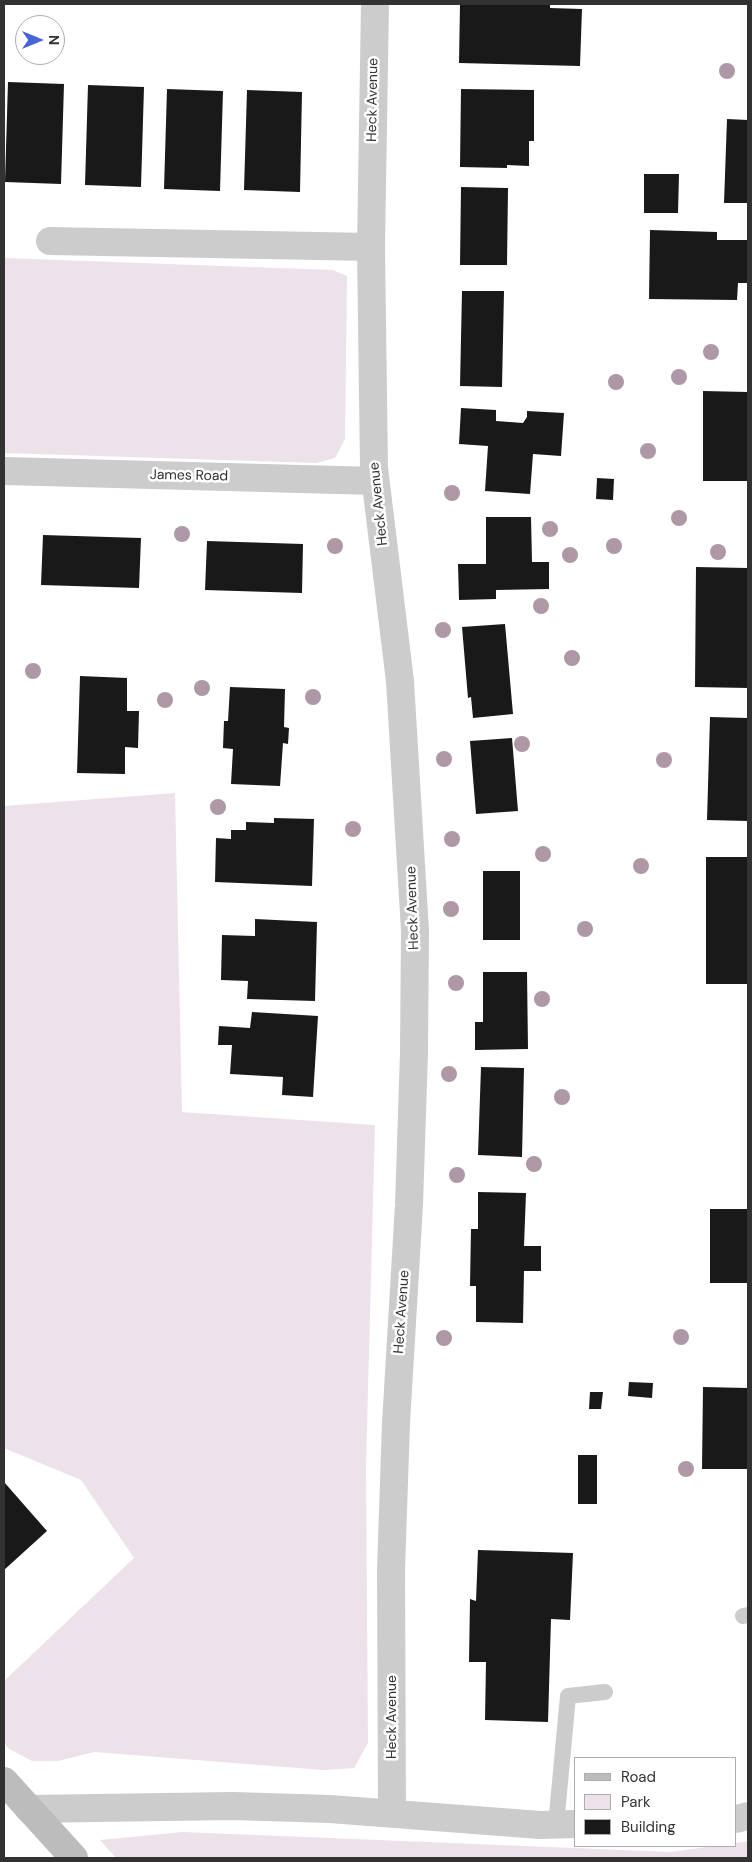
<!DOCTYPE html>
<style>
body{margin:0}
#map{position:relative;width:752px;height:1862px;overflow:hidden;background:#fff;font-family:"DM Sans",sans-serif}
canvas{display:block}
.frame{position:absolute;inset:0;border:5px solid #323232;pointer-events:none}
.legend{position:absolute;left:574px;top:1757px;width:162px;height:90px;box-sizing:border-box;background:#fff;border:1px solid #adadad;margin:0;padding:6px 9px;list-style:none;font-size:15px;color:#323232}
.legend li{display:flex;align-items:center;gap:10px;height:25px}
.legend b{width:25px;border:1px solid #adadad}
.north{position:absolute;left:15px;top:15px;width:50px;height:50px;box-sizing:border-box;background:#fff;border:1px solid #adadad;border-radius:50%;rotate:90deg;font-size:14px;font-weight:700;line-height:20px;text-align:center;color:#323232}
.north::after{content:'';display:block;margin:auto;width:18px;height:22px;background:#4666d7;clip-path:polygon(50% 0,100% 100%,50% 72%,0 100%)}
</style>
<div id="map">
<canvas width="752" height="1862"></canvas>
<div class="frame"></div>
<ul class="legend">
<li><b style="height:6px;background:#bcbcbc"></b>Road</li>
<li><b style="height:14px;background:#ede2ea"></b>Park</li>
<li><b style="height:14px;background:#191919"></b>Building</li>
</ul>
<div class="north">N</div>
</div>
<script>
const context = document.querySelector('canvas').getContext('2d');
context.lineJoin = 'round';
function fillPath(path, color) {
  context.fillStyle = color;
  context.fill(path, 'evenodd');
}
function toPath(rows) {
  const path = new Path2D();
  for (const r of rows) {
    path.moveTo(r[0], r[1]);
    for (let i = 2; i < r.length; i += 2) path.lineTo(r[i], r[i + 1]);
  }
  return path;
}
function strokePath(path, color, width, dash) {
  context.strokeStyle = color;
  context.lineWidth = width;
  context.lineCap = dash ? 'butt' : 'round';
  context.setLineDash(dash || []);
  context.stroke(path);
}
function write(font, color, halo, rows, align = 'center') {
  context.font = font + ' "DM Sans",sans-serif';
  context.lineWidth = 5;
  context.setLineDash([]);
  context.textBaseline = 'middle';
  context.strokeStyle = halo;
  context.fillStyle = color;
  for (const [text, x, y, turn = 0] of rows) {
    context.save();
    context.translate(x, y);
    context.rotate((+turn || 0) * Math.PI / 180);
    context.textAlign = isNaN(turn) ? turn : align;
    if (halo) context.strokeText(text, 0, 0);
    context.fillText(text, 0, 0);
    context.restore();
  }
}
fillPath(toPath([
 [4,258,333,270,347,276,345,439,335,458,316,463,4,453],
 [175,793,182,1112,375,1125,366,1466,368,1743,354,1768,323,1770,94,1752,58,1761,32,1761,9,1749,4,1743,4,1681,134,1558,81,1480,4,1448,4,806],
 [183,1832,671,1852,714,1846,736,1846,736,1843,748,1841,748,1858,116,1858,100,1840]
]), '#ede2ea');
fillPath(toPath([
 [460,4,550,4,550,8,582,9,580,66,459,63],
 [8,82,64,84,61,184,5,182],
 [88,85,144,87,141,187,85,185],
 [167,89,223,91,220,191,164,189],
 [461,89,534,90,534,141,529,141,529,166,507,165,507,168,460,167],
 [247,90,302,92,300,192,244,190],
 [727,119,748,120,748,203,724,203],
 [644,174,679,174,678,213,644,213],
 [461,187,508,188,507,265,460,265],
 [650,230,717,232,717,240,748,240,748,283,738,283,737,300,649,299],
 [462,291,504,291,502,387,460,386],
 [703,391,748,392,748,481,703,481],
 [461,408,496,410,496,421,523,423,527,417,527,411,564,413,561,456,533,454,530,494,485,491,488,446,459,444],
 [597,478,614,479,613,500,596,499],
 [486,517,531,517,532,562,549,562,549,589,496,590,496,599,459,600,458,564,486,564],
 [43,535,141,538,139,588,41,585],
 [207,541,303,544,302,593,205,590],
 [696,567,748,568,748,688,695,687],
 [505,624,513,714,473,718,471,697,468,698,462,627],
 [80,676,127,678,127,711,139,711,138,748,125,747,125,774,77,773],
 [230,687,285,689,284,727,289,728,288,744,283,743,280,786,231,784,233,749,223,748,224,721,228,721],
 [710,717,748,718,748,821,707,820],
 [512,738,518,811,476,814,470,741],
 [274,818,314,819,312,886,215,882,216,838,231,839,231,830,246,830,246,822,274,823],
 [706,857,748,857,748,984,706,984],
 [483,871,520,871,520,940,483,940],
 [255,919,317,922,315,1001,247,999,248,981,221,980,222,935,255,936],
 [483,972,527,972,528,1049,475,1050,475,1022,483,1022],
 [252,1012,318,1016,313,1097,282,1095,283,1077,230,1074,232,1045,218,1045,219,1026,250,1028],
 [481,1067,524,1068,522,1157,478,1155],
 [478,1192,526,1193,524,1246,541,1246,541,1271,524,1271,523,1323,476,1322,476,1286,470,1286,471,1229,478,1229],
 [710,1209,748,1209,748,1283,710,1283],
 [629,1382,653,1383,652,1398,628,1396],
 [703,1387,748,1388,748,1469,702,1469],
 [590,1392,603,1392,601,1409,589,1409],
 [578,1455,597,1455,597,1504,578,1504],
 [4,1482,47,1531,4,1570],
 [478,1550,573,1553,570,1620,551,1619,548,1722,485,1720,486,1662,469,1662,470,1599,476,1601]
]), '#191919');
strokePath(toPath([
 [743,1616,748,1615],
 [556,1825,568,1696,605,1692]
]), '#ccc', 16);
strokePath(toPath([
 [375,4,371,247,374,468,400,681,415,931,414,1052,409,1205,396,1423,391,1570,392,1813],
 [50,241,371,247],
 [4,471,375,481],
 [29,1809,233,1806,330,1809,540,1825,576,1824],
 [736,1819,748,1816]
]), '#ccc', 28);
strokePath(toPath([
 [4,1781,74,1858]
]), '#bcbcbc', 28);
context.fillStyle = '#ae98a5';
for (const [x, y] of [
 [727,71],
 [711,352],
 [679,377],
 [616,382],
 [648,451],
 [452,493],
 [679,518],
 [550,529],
 [182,534],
 [335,546],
 [614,546],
 [718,552],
 [570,555],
 [541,606],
 [443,630],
 [572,658],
 [33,671],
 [202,688],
 [313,697],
 [165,700],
 [522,744],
 [444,759],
 [664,760],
 [218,807],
 [353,829],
 [452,839],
 [543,854],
 [641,866],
 [451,909],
 [585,929],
 [456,983],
 [542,999],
 [449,1074],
 [562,1097],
 [534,1164],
 [457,1175],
 [681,1337],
 [444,1338],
 [686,1469]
]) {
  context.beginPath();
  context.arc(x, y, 8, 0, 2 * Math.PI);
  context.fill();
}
write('14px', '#323232', '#fff', [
 ["Heck Avenue",373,100,-89],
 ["James Road",189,476,1],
 ["Heck Avenue",379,504,-96],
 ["Heck Avenue",413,908,-92],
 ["Heck Avenue",402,1312,-86],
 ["Heck Avenue",392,1717,-90]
]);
</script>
